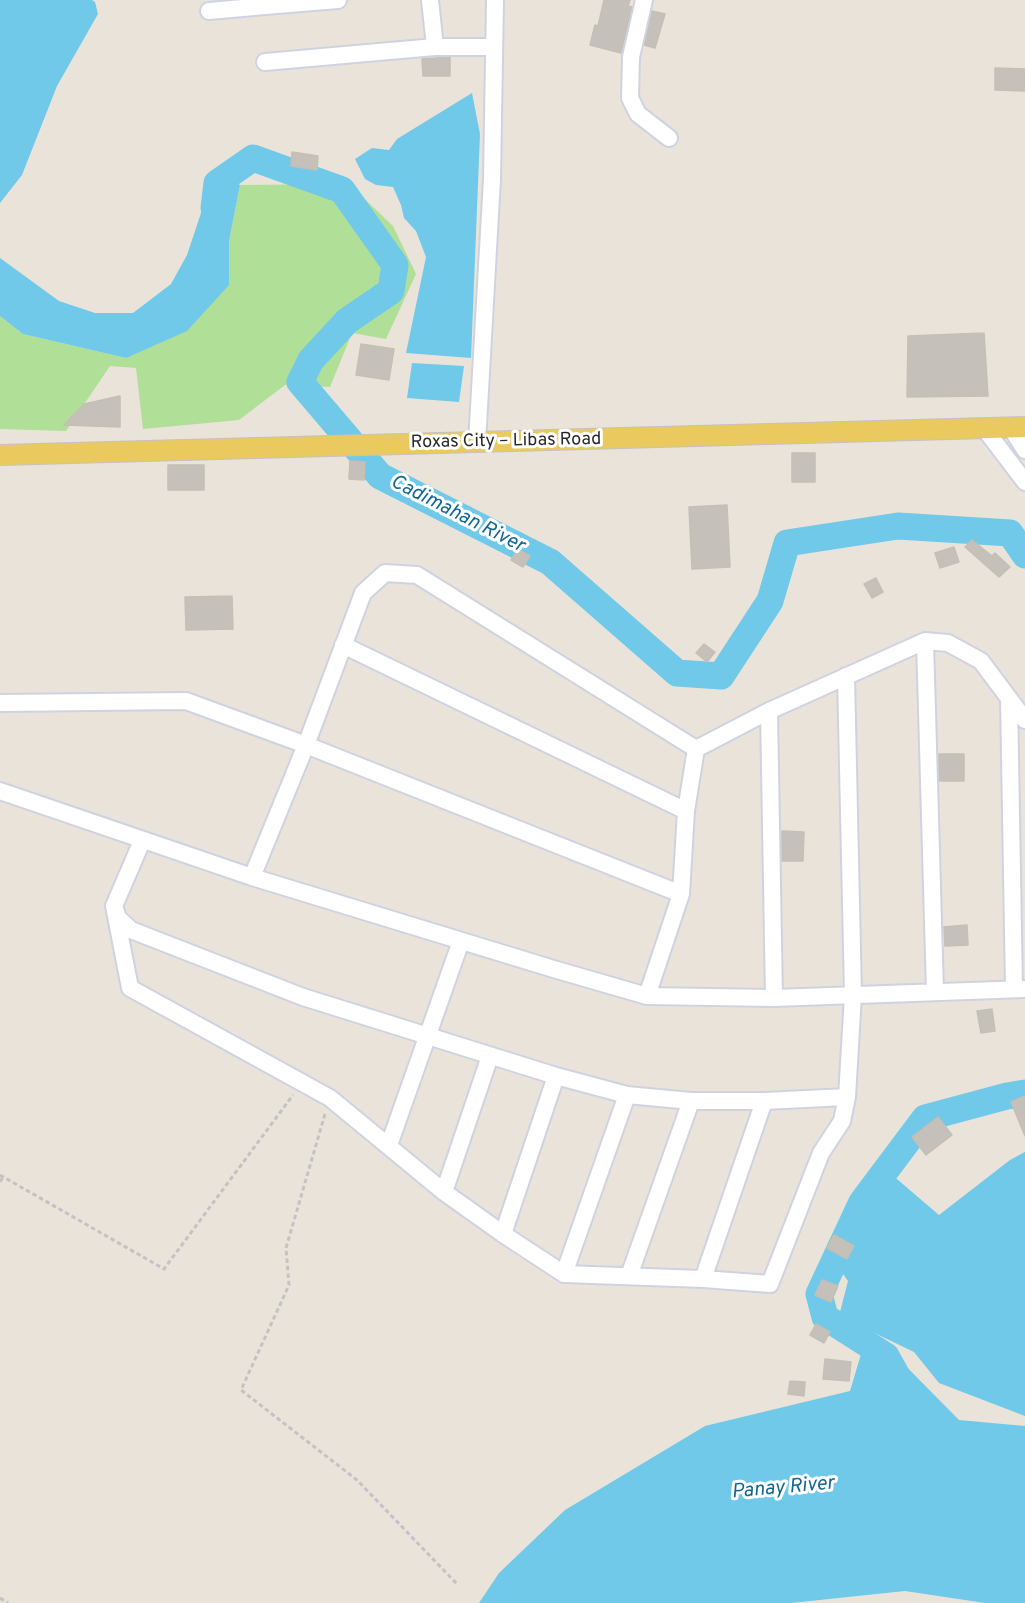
<!DOCTYPE html>
<meta charset="utf-8">
<style>
body{margin:0}
canvas{display:block;background:#eae3da}
</style>
<canvas width="1025" height="1603"></canvas>
<script>
const context = document.querySelector('canvas').getContext('2d');
context.lineJoin = 'round';
function fillPath(path, color) {
  context.fillStyle = color;
  context.fill(path, 'evenodd');
}
function toPath(rows) {
  const path = new Path2D();
  for (const r of rows) {
    path.moveTo(r[0], r[1]);
    for (let i = 2; i < r.length; i += 2) path.lineTo(r[i], r[i + 1]);
  }
  return path;
}
function strokePath(path, color, width, dash) {
  context.strokeStyle = color;
  context.lineWidth = width;
  context.lineCap = dash ? 'butt' : 'round';
  context.setLineDash(dash || []);
  context.stroke(path);
}
function write(font, color, halo, rows, align = 'center') {
  context.font = font + ' Overpass,sans-serif';
  context.lineWidth = 6;
  context.setLineDash([]);
  context.textBaseline = 'middle';
  context.strokeStyle = halo;
  context.fillStyle = color;
  for (const [text, x, y, turn = 0] of rows) {
    context.save();
    context.translate(x, y);
    context.rotate((+turn || 0) * Math.PI / 180);
    context.textAlign = isNaN(turn) ? turn : align;
    if (halo) context.strokeText(text, 0, 0);
    context.fillText(text, 0, 0);
    context.restore();
  }
}
fillPath(toPath([
 [349,184,393,226,416,274,386,339,352,333,330,387,285,385,239,420,143,429,136,368,110,366,66,431,0,429,0,316,23,334,126,358,229,285,229,241,240,185]
]), '#b0df98');
fillPath(toPath([
 [0,0,92,0,95,2,98,14,57,86,22,175,0,203],
 [472,93,480,134,471,358,406,353,426,257,416,231,404,218,401,205,393,187,376,185,365,179,355,159,372,148,389,150,397,139],
 [218,171,240,185,229,241,229,285,187,331,126,358,23,334,0,316,0,258,59,301,95,313,133,313,171,284,187,255,204,204],
 [412,363,464,366,459,402,407,398],
 [1025,1152,1025,1416,939,1383,914,1352,839,1316,848,1281,838,1267,837,1254,865,1197,884,1168,939,1215,1010,1160],
 [886,1346,959,1420,1025,1426,1025,1603,985,1603,905,1591,791,1603,479,1603,499,1573,565,1510,705,1426,850,1391,862,1351]
]), '#70c9e9');
strokePath(toPath([
 [214,208,217,183,253,158,342,190,395,265,391,291,347,321,311,360,300,382,380,476,550,562,677,673,721,676,770,601,787,543,898,526,1010,533,1025,555],
 [896,1374,886,1356,825,1317,819,1294,862,1202,925,1118,1007,1096,1025,1093]
]), '#70c9e9', 27);
const building = toPath([
 [604,0,630,0,628,6,632,7,621,53,590,45,595,25,598,26,604,0],
 [652,11,665,14,655,48,644,45,652,11],
 [450,57,450,76,423,76,422,59,450,57],
 [995,68,1025,69,1025,91,995,90,995,68],
 [292,152,318,156,317,170,291,166,292,152],
 [984,333,988,396,907,397,908,336,984,333],
 [361,344,394,349,389,380,356,375,361,344],
 [120,396,120,427,64,425,84,404,120,396],
 [792,453,815,453,815,482,792,482,792,453],
 [350,461,365,462,364,480,349,479,350,461],
 [168,465,204,465,204,490,168,490,168,465],
 [727,505,730,567,692,569,689,507,727,505],
 [972,540,992,556,995,553,1010,567,999,577,965,547,972,540],
 [954,547,959,562,940,568,935,553,954,547],
 [518,549,530,556,523,567,511,560,518,549],
 [876,578,883,592,872,598,864,584,876,578],
 [232,596,233,629,186,630,185,597,232,596],
 [704,644,715,652,707,662,696,653,704,644],
 [939,754,964,754,964,781,939,781,939,754],
 [782,831,804,832,803,861,782,861,782,831],
 [967,925,968,945,945,946,944,927,967,925],
 [992,1009,995,1031,981,1033,977,1011,992,1009],
 [1025,1096,1025,1136,1011,1102,1025,1096],
 [938,1117,952,1135,926,1155,912,1137,938,1117],
 [834,1235,854,1246,847,1259,827,1248,834,1235],
 [822,1280,838,1286,831,1302,815,1295,822,1280],
 [816,1324,830,1332,824,1343,810,1335,816,1324],
 [825,1359,851,1362,849,1381,823,1379,825,1359],
 [790,1381,805,1382,804,1396,788,1394,790,1381]
]);
fillPath(building, '#c5c0ba');
strokePath(building, '#c5bfb4', 1.5);
const minor = toPath([
 [430,0,435,47],
 [644,0,631,57,630,98,638,114,669,138],
 [265,6,338,0],
 [209,11,265,6,264,0],
 [265,62,435,47,493,47],
 [984,428,1025,482],
 [1011,428,1025,450],
 [477,443,492,179,495,0],
 [925,641,935,992],
 [343,645,686,811],
 [1009,698,1014,989],
 [0,703,186,701,306,745,681,894],
 [769,711,774,998],
 [0,791,252,877,557,970,647,996,774,998,1025,989],
 [142,841,114,906,118,918,131,930,303,997,556,1076,627,1095,691,1101,764,1101,847,1097],
 [252,877,306,745,363,593,385,573,417,575,696,749],
 [114,906,130,988,330,1098,444,1192,503,1234,564,1274,703,1279,770,1284,821,1153,842,1121,847,1097,853,995,846,676],
 [647,996,681,894,686,811,696,749,769,711,925,641,948,643,981,661,1025,720],
 [389,1145,461,941],
 [444,1192,490,1056],
 [503,1234,556,1076],
 [564,1274,627,1095],
 [629,1276,691,1101],
 [703,1279,764,1101]
]);
const major = toPath([
 [0,455,1025,427]
]);
strokePath(minor, '#cfd3e1', 20);
strokePath(major, '#c3c3c3', 22);
strokePath(toPath([
 [325,1114,286,1248,289,1285,241,1390,357,1480,457,1584],
 [0,1175,164,1269,293,1095],
 [0,1182,3,1177],
 [0,1598,8,1603]
]), '#c3c3c3', 3, [4.5, 3]);
strokePath(minor, '#fff', 16);
strokePath(major, '#eac95e', 20);
write('18px', '#282828', '#fff', [
 ["Roxas City – Libas Road",506,442,-1]
]);
write('italic 20px', '#126692', '#fff', [
 ["Cadimahan River",457,515,27],
 ["Panay River",783,1489,-5]
]);
</script>
